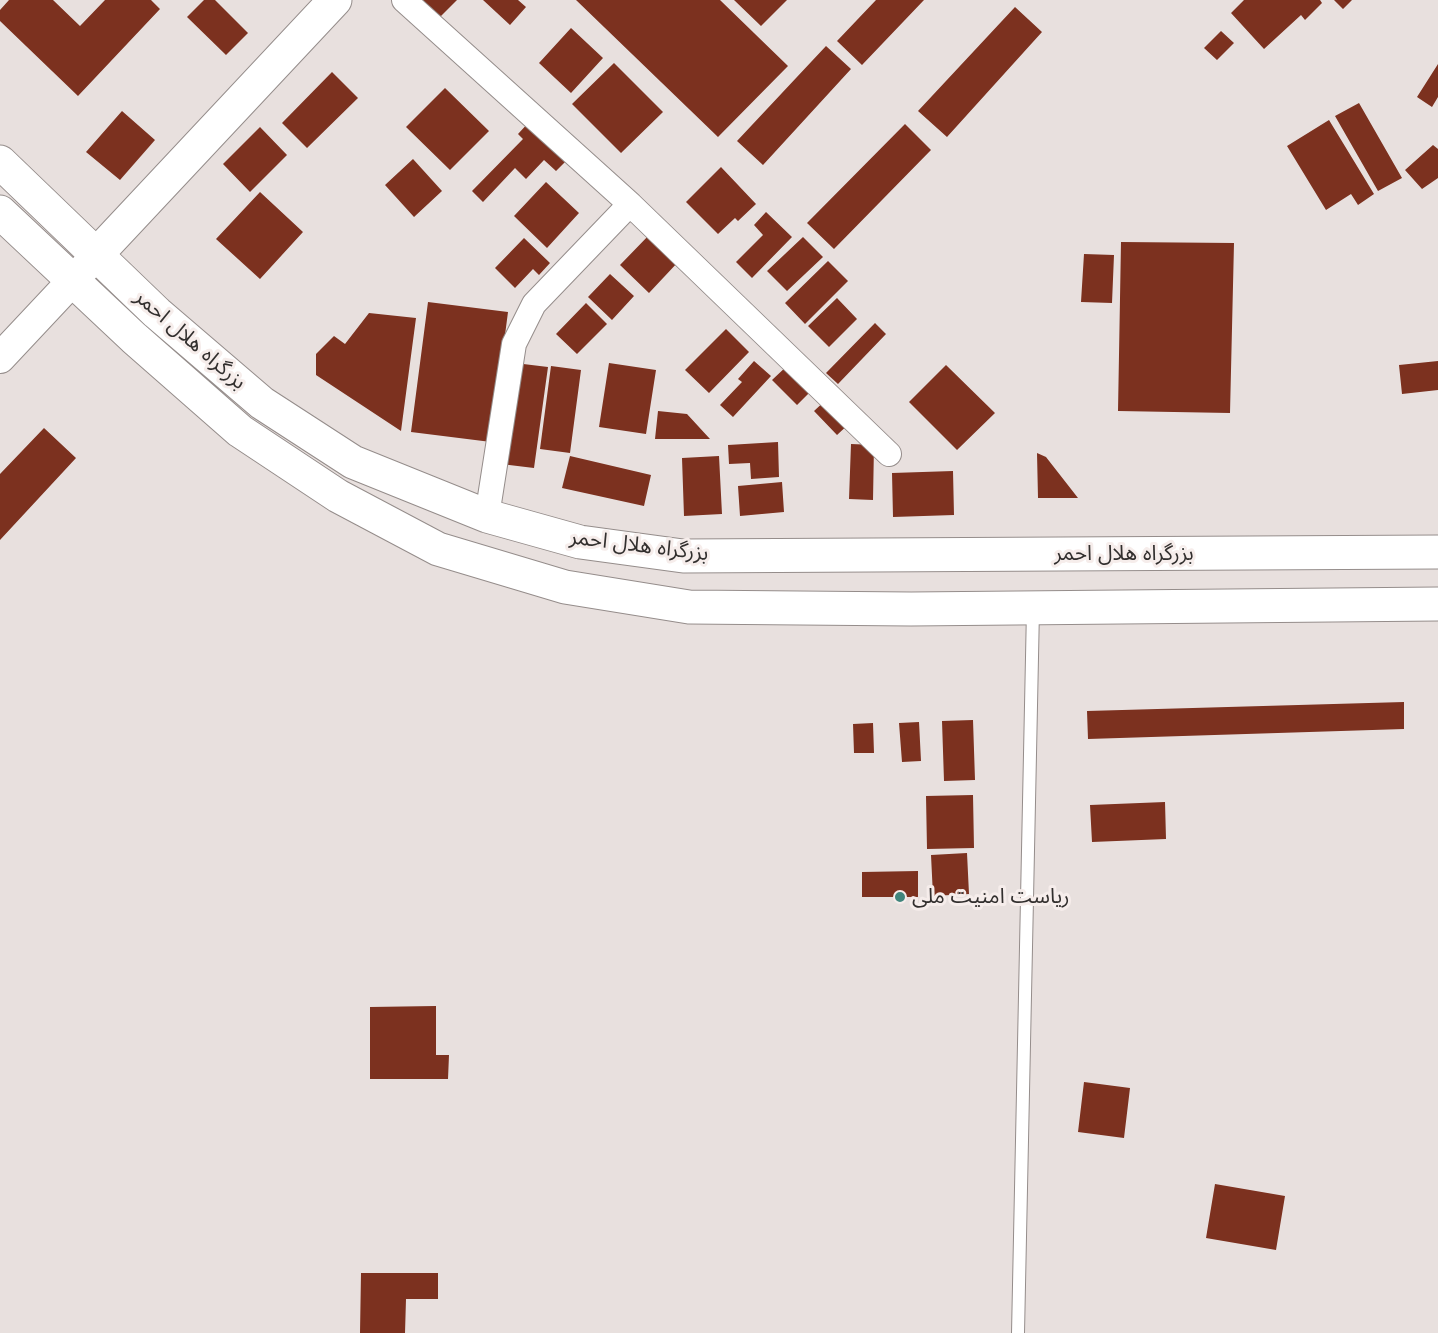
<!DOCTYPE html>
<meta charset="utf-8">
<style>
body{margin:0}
canvas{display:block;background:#e8e0de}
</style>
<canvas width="1438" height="1333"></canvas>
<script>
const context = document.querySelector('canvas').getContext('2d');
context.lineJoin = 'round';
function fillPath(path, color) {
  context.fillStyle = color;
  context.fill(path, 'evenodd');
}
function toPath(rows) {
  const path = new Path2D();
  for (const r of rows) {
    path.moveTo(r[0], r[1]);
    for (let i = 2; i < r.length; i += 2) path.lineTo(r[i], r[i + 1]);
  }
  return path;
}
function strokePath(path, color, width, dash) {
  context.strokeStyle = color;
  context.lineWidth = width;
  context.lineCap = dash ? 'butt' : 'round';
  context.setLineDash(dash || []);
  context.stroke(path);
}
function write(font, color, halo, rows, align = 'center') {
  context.font = font + ' Arial,"Noto Sans Arabic",sans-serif';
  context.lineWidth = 6;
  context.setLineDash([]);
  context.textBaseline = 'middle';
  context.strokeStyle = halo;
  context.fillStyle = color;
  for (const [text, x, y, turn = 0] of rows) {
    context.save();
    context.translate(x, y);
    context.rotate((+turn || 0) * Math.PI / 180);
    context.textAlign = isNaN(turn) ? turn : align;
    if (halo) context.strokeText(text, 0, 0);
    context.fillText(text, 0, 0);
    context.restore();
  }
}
fillPath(toPath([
 [9,0,53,0,80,26,105,0,151,0,160,9,78,96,0,21,0,10],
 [204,0,215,0,248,33,226,55,187,17],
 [413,0,457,0,434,23],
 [483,0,518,0,526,7,510,25],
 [576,0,720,0,788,66,718,137],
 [734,0,787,0,761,26],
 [876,0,924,0,862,65,837,41],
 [1244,0,1320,0,1322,3,1305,20,1301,15,1264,49,1231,13],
 [1334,0,1352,0,1343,9],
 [1015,7,1042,32,947,137,918,111],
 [571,28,603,58,571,93,539,63],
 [1221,31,1234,43,1217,60,1204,48],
 [826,46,851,69,763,165,737,141],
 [614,63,663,112,621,153,572,104],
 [1438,64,1438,97,1432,107,1417,97],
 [332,72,358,98,307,148,282,123],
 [445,88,489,131,450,170,406,127],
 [1359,103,1402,178,1378,191,1335,116],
 [122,111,155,140,120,180,86,152],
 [1329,120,1374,194,1358,205,1351,194,1326,210,1287,146],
 [530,121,568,159,556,171,544,160,526,179,515,168,483,202,472,191,523,139,518,134],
 [905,124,931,150,834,249,807,223],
 [260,127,287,155,250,192,223,164],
 [1433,145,1438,149,1438,178,1422,189,1405,170],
 [413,159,442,191,414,217,385,185],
 [721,167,756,204,738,221,735,218,718,234,686,202],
 [546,182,579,213,547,248,514,216],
 [260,192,303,232,260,279,216,239],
 [766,212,792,237,752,278,736,262,763,235,754,225],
 [650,234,679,261,649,293,620,265],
 [803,237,823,257,787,291,767,271],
 [524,238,550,263,539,275,533,269,515,288,495,268],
 [1121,242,1234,243,1230,413,1118,411],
 [1084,254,1114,255,1112,303,1081,302],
 [828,261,848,281,805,324,785,303],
 [610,274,634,296,612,320,588,297],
 [837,298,857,319,829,347,808,326],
 [428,302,508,312,491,442,411,432],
 [586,303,607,324,577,354,556,334],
 [369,313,416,318,401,431,316,375,316,354,334,336,345,344],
 [875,323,886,334,838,384,826,373],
 [726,329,749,352,709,393,685,370],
 [754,361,771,376,733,417,720,405,742,382,738,379],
 [1438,361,1438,390,1402,394,1399,365],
 [515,363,548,367,534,468,501,464],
 [609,363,656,370,646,434,599,427],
 [788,365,812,390,797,405,772,380],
 [946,365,995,413,957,450,909,402],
 [551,366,581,370,570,453,540,449],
 [828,398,851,422,837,435,814,411],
 [658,411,687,414,710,439,655,439],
 [44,428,76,458,0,540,0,474],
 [778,442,779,477,751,479,750,463,729,464,728,445],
 [851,444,874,445,873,500,849,499],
 [1037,453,1046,457,1078,498,1038,498],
 [570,456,651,475,644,506,562,488],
 [719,456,722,514,684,516,682,458],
 [953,471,954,515,893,517,892,473],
 [782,482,784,512,740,516,738,486],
 [1404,702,1404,729,1088,739,1087,711],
 [973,720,975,780,944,781,942,721],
 [919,722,921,761,902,762,899,723],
 [873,723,874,753,854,753,853,724],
 [973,795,974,848,927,849,926,796],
 [1165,802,1166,839,1092,842,1090,805],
 [967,853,969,894,933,896,931,855],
 [918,871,918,897,862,897,862,872],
 [436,1006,436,1055,449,1055,448,1079,370,1079,370,1007],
 [1084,1082,1130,1088,1124,1138,1078,1132],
 [1215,1184,1285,1196,1276,1250,1206,1238],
 [361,1273,438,1273,438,1299,406,1299,405,1333,360,1333]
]), '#7c311f');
const service = toPath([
 [1018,1333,1033,609]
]);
const minor = toPath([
 [404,0,630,204,889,454],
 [487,516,514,344,534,304,630,204]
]);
const tertiary = toPath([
 [0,358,90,262]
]);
const secondary = toPath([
 [97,254,335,0]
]);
const trunk = toPath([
 [0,162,157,313,262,403,353,462,487,516,580,542,683,556,1438,552],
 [0,212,134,338,240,431,338,496,438,549,565,587,689,607,911,609,1438,604]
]);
strokePath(service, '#958d8b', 14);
strokePath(minor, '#958d8b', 26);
strokePath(tertiary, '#958d8b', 32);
strokePath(secondary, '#958d8b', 35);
strokePath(trunk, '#958d8b', 35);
strokePath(service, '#fff', 12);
strokePath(minor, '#fff', 24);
strokePath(tertiary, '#fff', 30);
strokePath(secondary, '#fff', 33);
strokePath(trunk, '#fff', 33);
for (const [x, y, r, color] of [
 [900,897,6,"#3f857c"]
]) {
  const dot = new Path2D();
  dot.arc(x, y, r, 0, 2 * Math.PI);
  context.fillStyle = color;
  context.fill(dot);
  strokePath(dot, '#f6edeb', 2);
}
write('21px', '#322f2e', '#f6edeb', [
 ["بزرگراه هلال احمر",190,340,41],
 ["بزرگراه هلال احمر",639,546,7],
 ["بزرگراه هلال احمر",1124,554]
]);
write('21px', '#322f2e', '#f6edeb', [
 ["ریاست امنیت ملی",912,897]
], 'left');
</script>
